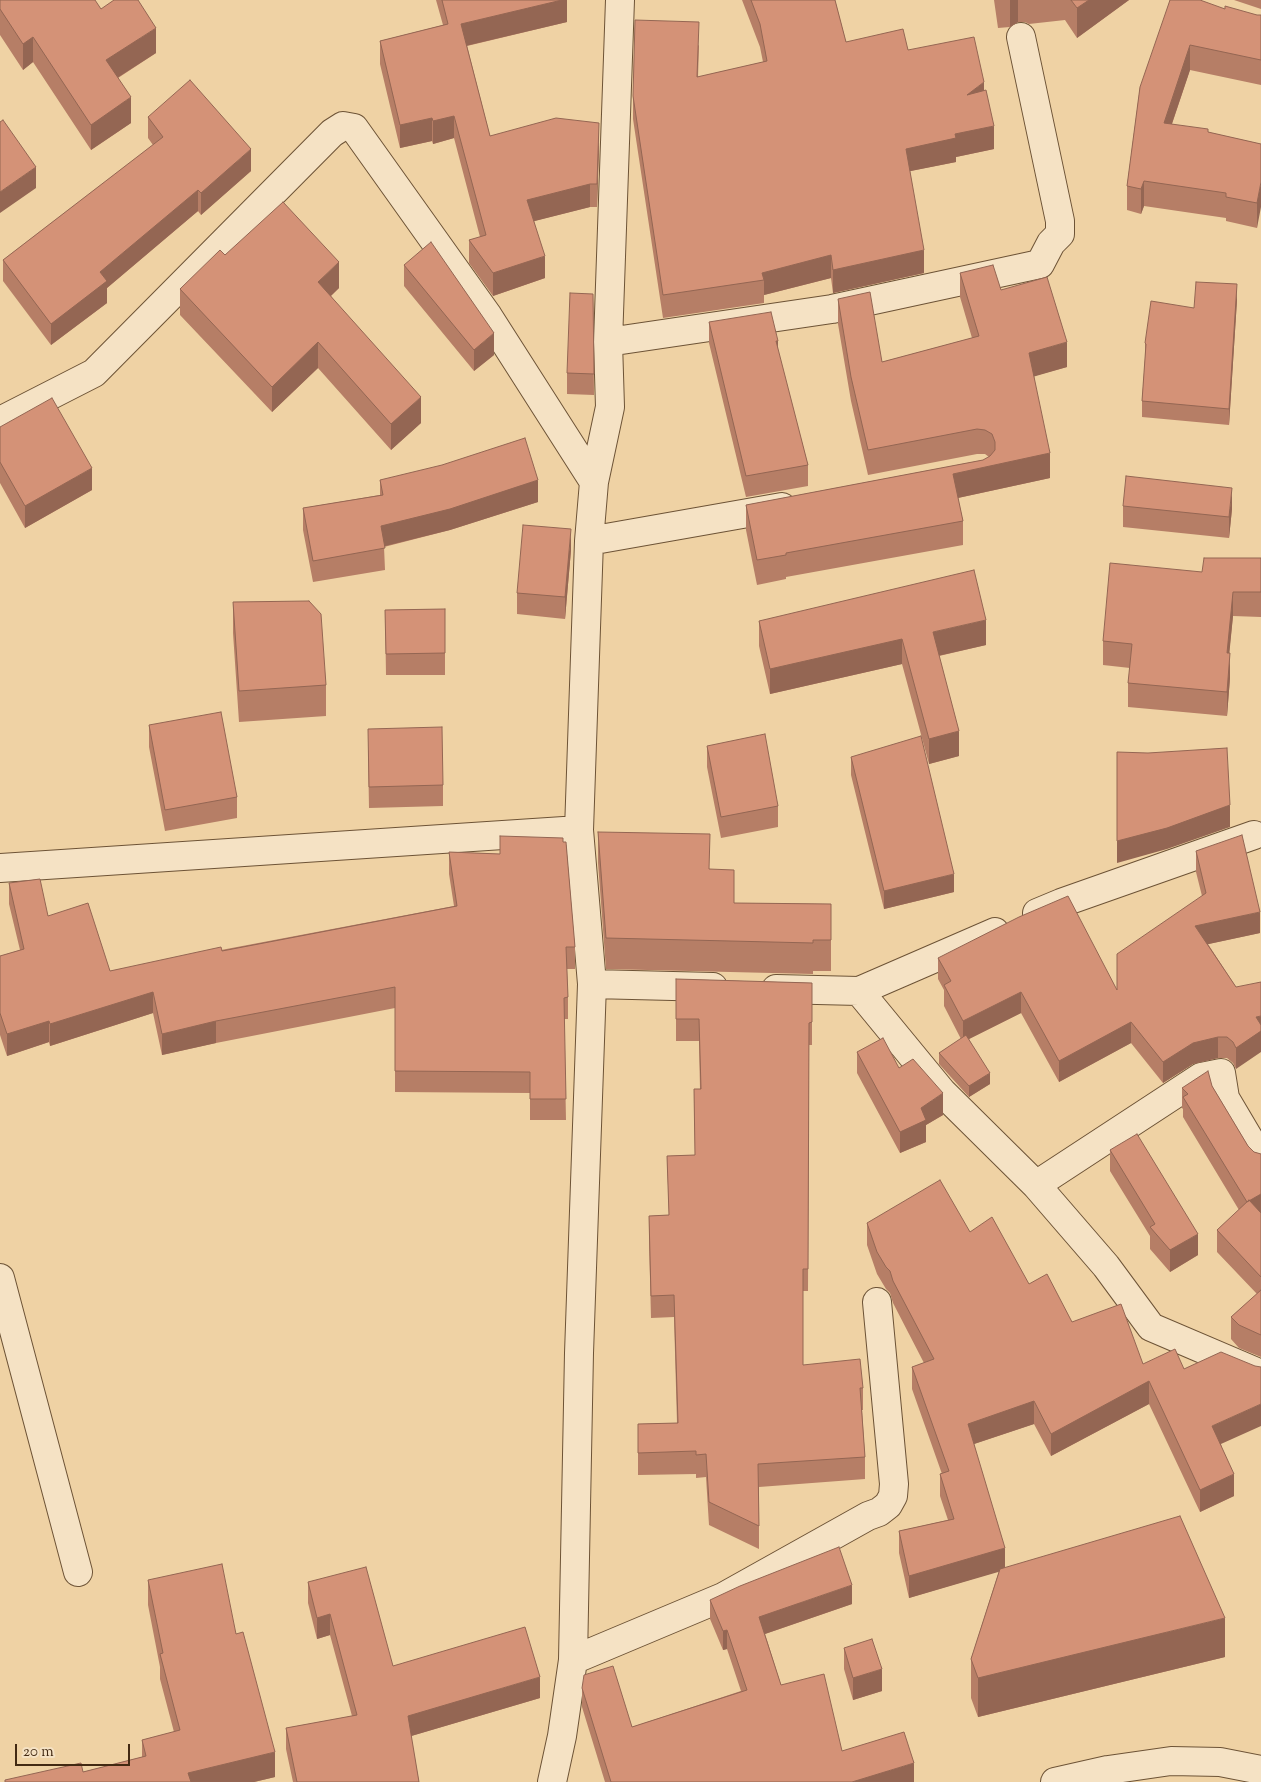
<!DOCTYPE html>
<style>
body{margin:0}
#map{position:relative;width:1261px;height:1782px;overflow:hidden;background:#efd2a4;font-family:"Sorts Mill Goudy",serif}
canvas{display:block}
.scale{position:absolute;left:15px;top:1744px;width:115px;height:22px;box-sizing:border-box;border:2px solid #422912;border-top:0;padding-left:6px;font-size:15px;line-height:18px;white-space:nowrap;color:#422912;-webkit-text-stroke:4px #f5e2c4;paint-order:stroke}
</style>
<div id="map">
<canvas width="1261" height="1782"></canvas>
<div class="scale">20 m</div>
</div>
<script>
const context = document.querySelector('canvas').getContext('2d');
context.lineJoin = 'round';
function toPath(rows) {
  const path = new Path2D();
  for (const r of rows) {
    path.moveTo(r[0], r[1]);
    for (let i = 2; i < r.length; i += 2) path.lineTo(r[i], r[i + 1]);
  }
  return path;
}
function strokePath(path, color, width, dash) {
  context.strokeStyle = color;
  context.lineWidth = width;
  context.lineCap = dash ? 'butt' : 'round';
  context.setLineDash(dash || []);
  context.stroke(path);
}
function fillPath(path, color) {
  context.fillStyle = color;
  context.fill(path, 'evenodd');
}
const minor = toPath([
 [608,342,832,309,1040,264,1051,243,1060,234,1060,221,1021,37],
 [0,421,94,373,332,133,343,126,354,128,488,316,594,482,589,541,579,830,592,984,579,1353,573,1660,562,1736,552,1782],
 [594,482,610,407,608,342,620,0],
 [589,541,782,507],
 [0,868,579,830],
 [1037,913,1061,903,1254,835],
 [592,984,713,987],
 [776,989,859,991,942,1092,1036,1185,1106,1266,1151,1327,1261,1374],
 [859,991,995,932],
 [1036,1185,1201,1077,1221,1073,1225,1098,1261,1159],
 [0,1278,78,1572],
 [573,1660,723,1597,868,1516,879,1512,888,1505,893,1496,894,1484,877,1302],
 [1055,1782,1108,1770,1171,1761,1220,1762,1261,1770]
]);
strokePath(minor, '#6d5336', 30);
strokePath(minor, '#f5e2c4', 28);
fillPath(toPath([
 [0,0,101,9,156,53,118,78,131,123,91,150,33,62,23,70,0,35],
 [436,0,567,0,567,22,467,46,490,136,599,146,597,207,590,207,534,221,545,278,493,296,469,263,469,240,480,237,454,138,433,144,432,141,400,148,380,64,380,41,443,25],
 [742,0,835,0,846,42,908,50,984,91,994,149,956,157,956,162,910,171,924,273,833,293,831,278,764,295,764,303,663,318,633,119,633,96,699,45,698,77,763,62,760,47],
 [994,0,1129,0,1077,38,1065,20,1029,24,1025,22,1018,22,1010,27,998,28],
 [1234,0,1261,0,1261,9],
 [1225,9,1257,15,1261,15,1261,85,1190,70,1172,124,1261,144,1257,228,1226,221,1226,218,1144,206,1141,214,1127,210,1127,186,1140,87],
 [148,117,251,171,201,215,198,211,107,288,107,303,51,345,3,281,3,260,153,145,148,138],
 [225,255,339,288,331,296,421,423,391,450,318,368,272,412,180,315,180,289],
 [404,265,494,355,474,371,404,286],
 [960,273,1001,290,1067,367,1034,376,1050,478,958,498,963,521,963,545,786,577,786,579,757,585,746,530,746,505,983,460,989,457,985,454,977,454,868,475,851,401,838,324,838,299,882,362,972,338,960,297],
 [593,294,594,395,567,394,567,373],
 [1237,300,1229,425,1142,417,1142,401,1145,359,1145,343,1194,308],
 [709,322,778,352,808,465,808,486,746,497,709,343],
 [0,427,92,490,25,528,0,483],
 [380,480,538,502,450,530,384,547,385,570,313,582,303,530,303,508,380,495],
 [1123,506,1232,509,1229,538,1123,527],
 [571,550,565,619,517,614,517,593],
 [1261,558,1261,617,1233,616,1229,653,1230,678,1227,716,1128,707,1128,683,1130,668,1103,665,1103,641,1202,572],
 [233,602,326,685,326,716,239,722,233,633],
 [445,609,445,675,386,675,385,610],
 [759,621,986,645,939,656,959,756,929,764,902,664,770,694,759,646],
 [149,725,237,797,237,818,165,831,149,747],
 [707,746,778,806,778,827,721,838,707,767],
 [368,750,443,785,443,806,369,808],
 [851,757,954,892,884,909,851,775],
 [598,832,710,869,734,903,831,904,831,971,813,971,813,974,606,969,598,863],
 [563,842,575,947,575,969,567,969,568,997,568,1019,564,1019,566,1120,530,1120,530,1093,395,1092,395,1008,216,1043,162,1055,153,1013,50,1046,49,1042,7,1056,0,1035,0,956,20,950,9,904,9,883,48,916,110,971,454,906,449,874,449,852,500,854],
 [1196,851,1260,933,1208,944,1236,987,1236,1069,1233,1063,1227,1058,1218,1058,1193,1064,1163,1083,1131,1043,1059,1082,1021,1013,969,1039,990,1084,969,1097,939,1064,939,1053,961,1039,944,1006,944,990,938,979,938,958,1117,990,1202,896,1196,872],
 [676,979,812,983,812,1045,809,1045,808,1291,803,1291,803,1365,863,1388,863,1410,862,1410,865,1457,865,1479,759,1487,759,1549,709,1525,706,1477,696,1478,696,1474,638,1475,638,1424,677,1423,674,1317,651,1318,649,1239,649,1216,669,1215,667,1156,695,1155,694,1089,700,1089,699,1041,676,1041],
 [857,1052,899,1068,943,1115,926,1125,926,1142,900,1153,857,1073],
 [1212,1086,1248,1146,1254,1152,1261,1154,1261,1357,1239,1348,1231,1339,1231,1317,1257,1294,1217,1252,1217,1230,1239,1210,1183,1117,1183,1109,1182,1108,1182,1088],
 [1110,1150,1198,1255,1170,1272,1150,1249,1150,1236,1110,1171],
 [867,1223,970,1232,1072,1322,1143,1364,1221,1444,1234,1496,1200,1512,1149,1404,1051,1456,1034,1424,974,1444,1005,1568,1225,1657,978,1717,971,1698,971,1659,999,1571,909,1598,899,1553,899,1531,948,1520,940,1496,940,1474,942,1474,912,1389,912,1367,924,1363,893,1303,890,1293,886,1289,877,1274,867,1245],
 [148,1580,236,1634,275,1777,254,1782,5,1782,5,1780,83,1772,142,1757,142,1740,174,1732,160,1679,160,1667,148,1605],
 [308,1582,393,1666,540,1698,411,1736,419,1782,293,1782,286,1749,286,1728,352,1716,330,1635,317,1639,308,1603],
 [710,1600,852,1604,765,1634,781,1685,842,1751,914,1782,605,1782,582,1707,582,1688,632,1727,741,1691,727,1649,723,1650,710,1619],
 [844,1648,882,1691,853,1700,844,1669]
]), '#b67e66');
fillPath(toPath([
 [562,0,567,0,567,22,461,47,461,24],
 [1010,0,1018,0,1018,22,1010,27],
 [1089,0,1129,0,1077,38,1077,8],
 [156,28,156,53,106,85,106,60],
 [33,37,33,62,23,70,23,44],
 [1190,45,1190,70,1164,147,1164,123],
 [984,82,984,105,967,95],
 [131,97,131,123,91,150,91,125],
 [454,116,454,138,433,144,433,121],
 [432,118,432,141,400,148,400,125],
 [599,123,599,146,597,207,597,184],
 [994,126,994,149,956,157,956,162,906,172,906,149,955,134],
 [251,149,251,171,201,215,201,193],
 [36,167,36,188,0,213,0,192],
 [1144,181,1144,206,1141,214,1141,189],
 [1261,182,1261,207,1257,228,1257,203],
 [590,184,590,207,527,223,527,200],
 [198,190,198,211,107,288,107,303,51,345,51,324,100,272],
 [924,250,924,273,833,293,833,270],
 [831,255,831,278,764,295,764,280,762,273],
 [545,256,545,278,493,296,493,273],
 [339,262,339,288,318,308,318,282],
 [1237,284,1237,300,1229,425,1229,409],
 [494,333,494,355,474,371,474,350],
 [776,341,778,341,778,362],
 [318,342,318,368,272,412,272,387],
 [1067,342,1067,367,1029,378,1029,353],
 [421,397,421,423,391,450,391,424],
 [1050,453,1050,478,953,499,953,474],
 [92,468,92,490,25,528,25,506],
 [538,480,538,502,450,530,381,547,381,526],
 [1232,488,1232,509,1229,538,1229,517],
 [571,529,571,550,565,619,565,597],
 [1233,592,1233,616,1227,677,1227,653],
 [986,620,986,645,933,657,933,632],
 [902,639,902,664,770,694,770,669],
 [1230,653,1230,678,1227,716,1227,692],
 [959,731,959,756,929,764,929,739],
 [1230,805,1230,827,1167,849,1117,863,1117,841],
 [954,874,954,892,884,909,884,891],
 [1260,912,1260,933,1195,947,1195,926],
 [153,992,153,1013,50,1046,50,1024],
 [1021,992,1021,1013,963,1042,963,1021],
 [1261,1016,1261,1052,1236,1069,1236,1048,1256,1017],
 [49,1021,49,1042,7,1056,7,1034],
 [216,1021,216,1043,162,1055,162,1034],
 [1131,1022,1131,1043,1059,1082,1059,1061],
 [1218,1037,1218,1058,1193,1064,1163,1083,1163,1062,1193,1043],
 [990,1073,990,1084,969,1097,969,1086],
 [943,1093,943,1115,926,1125,926,1142,900,1153,900,1132,921,1108],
 [1261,1194,1261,1214,1247,1202],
 [1198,1234,1198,1255,1170,1272,1170,1250],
 [1149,1381,1149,1404,1051,1456,1051,1434],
 [1034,1401,1034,1424,968,1446,968,1424],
 [1261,1404,1261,1426,1212,1448,1212,1426],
 [1234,1474,1234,1496,1200,1512,1200,1490],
 [1005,1548,1005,1570,909,1598,909,1576],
 [852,1585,852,1604,759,1636,759,1617],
 [330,1614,330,1635,317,1639,317,1618],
 [1225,1618,1225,1657,978,1717,978,1678],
 [727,1630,727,1649,723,1650,723,1631],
 [882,1669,882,1691,853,1700,853,1678],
 [540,1677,540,1698,408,1737,408,1716],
 [275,1752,275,1777,254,1782,188,1782,188,1773],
 [914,1763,914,1782,852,1782]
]), '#946653');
const building = toPath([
 [0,0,95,0,101,9,114,0,138,0,156,28,106,60,131,97,91,125,33,37,23,44,0,9,0,0],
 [442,0,562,0,461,24,490,136,556,118,599,123,597,184,590,184,527,200,545,256,493,273,469,240,486,235,454,116,433,121,432,118,400,125,380,41,448,24,442,0],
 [751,0,835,0,846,42,903,29,908,50,974,37,984,82,967,95,986,90,994,126,955,134,956,138,906,149,924,250,833,270,831,255,762,273,764,280,663,295,633,96,635,20,699,22,697,77,767,61,760,24,751,0],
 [1071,0,1089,0,1077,8,1071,0],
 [1170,0,1200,0,1225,9,1225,6,1257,15,1261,15,1261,60,1190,45,1164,123,1208,129,1208,132,1261,144,1261,182,1257,203,1226,197,1226,193,1144,181,1141,189,1127,186,1140,87,1170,0],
 [190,80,251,149,201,193,198,190,100,272,107,281,51,324,3,260,163,137,148,117,190,80],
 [3,120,36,167,0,192,0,122,3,120],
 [283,202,339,262,318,282,421,397,391,424,318,342,272,387,180,289,220,250,225,255,283,202],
 [431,242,494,333,474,350,404,265,431,242],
 [993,265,1001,290,1047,277,1067,342,1029,353,1050,453,953,474,963,521,786,553,786,555,757,560,746,505,983,460,990,456,995,450,995,442,992,434,985,430,977,429,868,450,851,377,838,299,870,292,882,362,979,336,960,273,993,265],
 [1196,282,1237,284,1229,409,1142,401,1146,344,1145,343,1151,301,1194,308,1196,282],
 [570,293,593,294,594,374,567,373,570,293],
 [771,312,778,341,776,341,808,465,746,476,709,322,771,312],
 [52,398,92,468,25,506,0,462,0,427,52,398],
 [525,438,538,480,450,509,381,526,385,548,313,561,303,508,383,495,380,480,442,465,525,438],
 [1126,476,1232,488,1229,517,1123,506,1126,476],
 [523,525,571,529,565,597,517,593,523,525],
 [1204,558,1261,558,1261,592,1233,592,1227,653,1230,653,1227,692,1128,683,1132,644,1103,641,1110,563,1202,572,1204,558],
 [974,570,986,620,933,632,959,731,929,739,902,639,770,669,759,621,974,570],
 [309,601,321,614,326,685,239,691,233,602,309,601],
 [445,609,445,653,386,654,385,610,445,609],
 [221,712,237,797,165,810,149,725,221,712],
 [442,727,443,785,369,787,368,729,442,727],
 [765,734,778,806,721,817,707,746,765,734],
 [921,736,954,874,884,891,851,757,921,736],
 [1227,748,1230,805,1167,828,1117,841,1117,752,1148,753,1227,748],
 [598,832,710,834,709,869,734,870,734,903,831,904,831,940,813,940,813,943,606,938,598,832],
 [1242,835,1260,912,1195,926,1236,987,1261,982,1261,1016,1256,1017,1261,1025,1261,1031,1236,1048,1233,1042,1227,1037,1218,1037,1193,1043,1163,1062,1131,1022,1059,1061,1021,992,963,1021,944,985,951,981,938,958,1019,917,1068,896,1117,990,1117,954,1206,893,1196,851,1242,835],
 [500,836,563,838,563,842,566,842,575,947,566,947,568,997,564,998,566,1099,530,1099,530,1072,395,1071,395,987,216,1021,162,1034,153,992,50,1024,49,1021,7,1034,0,1013,0,956,24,949,9,883,40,879,48,916,88,903,110,971,221,947,222,951,457,906,449,852,500,854,500,836],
 [676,979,812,983,812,1022,809,1023,808,1269,803,1269,803,1365,860,1359,863,1388,860,1388,865,1457,758,1464,759,1526,709,1502,706,1454,696,1455,696,1451,638,1453,638,1424,678,1423,674,1295,651,1296,649,1216,669,1215,667,1156,695,1155,694,1089,701,1089,699,1019,676,1019,676,979],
 [966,1035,990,1073,969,1086,939,1053,966,1035],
 [883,1038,899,1068,913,1059,943,1093,921,1108,926,1120,900,1132,857,1052,883,1038],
 [1208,1071,1212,1086,1248,1146,1254,1152,1261,1154,1261,1194,1247,1202,1183,1097,1188,1094,1182,1088,1208,1071],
 [1137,1134,1198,1234,1170,1250,1150,1227,1155,1224,1110,1150,1137,1134],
 [940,1180,970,1232,992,1217,1029,1284,1047,1274,1072,1322,1121,1304,1143,1364,1175,1349,1184,1369,1221,1352,1255,1366,1261,1367,1261,1404,1212,1426,1234,1474,1200,1490,1149,1381,1051,1434,1034,1401,968,1424,1005,1548,909,1576,899,1531,954,1519,940,1474,949,1471,912,1367,934,1359,893,1281,890,1271,886,1267,877,1252,867,1223,940,1180],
 [1249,1200,1261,1213,1261,1277,1217,1230,1249,1200],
 [1261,1290,1261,1335,1239,1325,1231,1317,1261,1290],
 [1180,1516,1225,1618,978,1678,971,1659,1000,1569,1180,1516],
 [839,1547,852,1585,759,1617,781,1685,824,1674,842,1751,904,1732,914,1763,852,1782,611,1782,582,1688,584,1675,613,1666,632,1727,747,1690,727,1630,723,1631,710,1600,740,1586,839,1547],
 [222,1564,236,1634,243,1632,275,1752,188,1773,191,1782,5,1782,5,1780,81,1763,83,1772,146,1756,142,1740,180,1730,160,1654,163,1653,148,1580,222,1564],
 [366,1567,393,1666,525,1627,540,1677,408,1716,419,1782,297,1782,286,1728,357,1715,330,1614,317,1618,308,1582,366,1567],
 [872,1639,882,1669,853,1678,844,1648,872,1639]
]);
fillPath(building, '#d49277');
strokePath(building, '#946653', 1);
</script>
